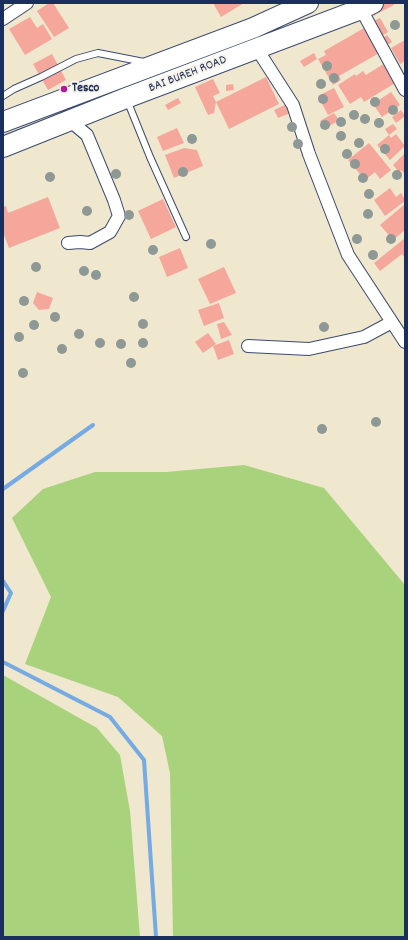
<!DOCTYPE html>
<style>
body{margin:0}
#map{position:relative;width:408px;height:940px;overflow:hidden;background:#efe7ce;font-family:Dekko,sans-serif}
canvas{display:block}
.frame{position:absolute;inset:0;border:4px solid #1b2f5e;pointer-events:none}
</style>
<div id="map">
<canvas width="408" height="940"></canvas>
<div class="frame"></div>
</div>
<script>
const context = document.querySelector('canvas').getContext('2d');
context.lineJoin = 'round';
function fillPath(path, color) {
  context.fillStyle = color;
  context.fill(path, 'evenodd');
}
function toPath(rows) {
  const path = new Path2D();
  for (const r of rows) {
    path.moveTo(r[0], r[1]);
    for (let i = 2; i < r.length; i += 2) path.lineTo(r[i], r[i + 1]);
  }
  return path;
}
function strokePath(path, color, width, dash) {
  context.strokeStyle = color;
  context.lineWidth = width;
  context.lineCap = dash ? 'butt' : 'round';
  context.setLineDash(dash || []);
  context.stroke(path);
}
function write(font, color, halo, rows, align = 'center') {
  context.font = font + ' Dekko,sans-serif';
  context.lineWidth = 4;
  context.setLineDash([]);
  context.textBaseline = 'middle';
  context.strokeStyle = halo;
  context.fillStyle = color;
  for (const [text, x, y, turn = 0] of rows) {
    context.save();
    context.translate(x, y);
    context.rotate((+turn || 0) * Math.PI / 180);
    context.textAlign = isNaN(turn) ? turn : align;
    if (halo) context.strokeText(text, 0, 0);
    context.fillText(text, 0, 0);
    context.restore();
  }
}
fillPath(toPath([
 [244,465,324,488,405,585,405,937,173,937,170,773,162,736,118,697,25,664,51,597,12,518,43,489,95,472,166,472],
 [3,675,97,728,120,755,130,811,140,937,3,937]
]), '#a9d27d');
strokePath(toPath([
 [3,489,93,425],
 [3,581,11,593,3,611],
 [3,662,110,717,144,760,156,937]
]), '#75aae2', 4);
fillPath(toPath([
 [49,3,53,3,69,28,54,37,37,11],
 [213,3,244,3,221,17],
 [383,3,393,3,394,5,371,17,367,12],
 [30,17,37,28,43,24,52,39,25,55,9,29],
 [380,18,388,32,380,37,372,22],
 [366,27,381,52,339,76,341,80,333,85,318,59,326,55,324,51],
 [387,35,392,42,386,46,381,39],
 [405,40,405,61,400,64,391,48],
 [314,53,317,59,304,67,300,61],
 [52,54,66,80,48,90,33,64],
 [385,63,397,82,364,102,361,97,350,104,338,85,355,74,356,76,363,71,366,75],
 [266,77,279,104,229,129,216,102],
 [213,79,220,93,213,96,216,102,214,113,208,115,195,87],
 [233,84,234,90,226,91,226,85],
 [334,88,344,107,328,115,318,96],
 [391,92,400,105,382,117,373,104],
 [178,98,181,103,168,110,165,105],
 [289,103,293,112,278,118,274,110],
 [401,110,405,116,396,123,392,117],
 [334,113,339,120,325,129,320,121],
 [393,124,397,129,389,135,385,129],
 [177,128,184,143,163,151,157,137],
 [396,134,405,146,390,160,377,145,389,135,391,138],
 [369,143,391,170,380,179,375,172,365,180,348,160],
 [184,148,197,150,203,166,174,178,165,155],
 [405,153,405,174,401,170,399,172,393,165],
 [390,188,396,197,401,193,405,199,405,201,385,216,374,200],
 [48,197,60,228,9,248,3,232,3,207,6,206,8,213],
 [163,199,176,227,151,239,138,211],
 [405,204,405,230,393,240,380,225],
 [405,238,405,258,402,254,380,271,374,263],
 [180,248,188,268,167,277,159,257],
 [224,267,236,293,210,304,198,279],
 [37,292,53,298,49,309,39,310,33,303],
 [219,303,224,318,204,326,198,310],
 [224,322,232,335,221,339,217,324],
 [208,333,216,344,213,346,229,340,234,354,218,360,213,346,203,353,195,342]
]), '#f5a79c');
const service = toPath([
 [3,96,14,89,41,77,76,59,98,53,144,62],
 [127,100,150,157,186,237]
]);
const minor = toPath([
 [361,9,405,90],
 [3,19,27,3],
 [257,49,293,105,309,154,348,255,405,342],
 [68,243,80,242,90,243,110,232,119,216,114,200,87,135,69,120],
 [248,346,309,349,364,337,392,322]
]);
const trunk = toPath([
 [3,122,253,28,308,3],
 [3,147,126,98,361,9,373,3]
]);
strokePath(service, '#3b4b6f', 8);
strokePath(minor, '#3b4b6f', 14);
strokePath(trunk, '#3b4b6f', 22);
strokePath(service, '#fff', 6);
strokePath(minor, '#fff', 12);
strokePath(trunk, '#fff', 20);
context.fillStyle = '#8e9895';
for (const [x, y] of [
 [395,25],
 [327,66],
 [334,78],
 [321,84],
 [323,99],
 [375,102],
 [393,110],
 [354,115],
 [365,119],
 [341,122],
 [379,123],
 [325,125],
 [292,127],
 [341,136],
 [192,139],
 [359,143],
 [298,144],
 [385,149],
 [347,154],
 [355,164],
 [183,172],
 [116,174],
 [397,175],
 [50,177],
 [363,178],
 [369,194],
 [87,211],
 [368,214],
 [129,215],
 [357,239],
 [391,239],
 [211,244],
 [153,250],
 [373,255],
 [36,267],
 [84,271],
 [96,275],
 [134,297],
 [24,301],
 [55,317],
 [143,324],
 [34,325],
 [324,327],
 [79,334],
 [19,337],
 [100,343],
 [143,343],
 [121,344],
 [62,349],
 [131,363],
 [23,373],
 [376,422],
 [322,429]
]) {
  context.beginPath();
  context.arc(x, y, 5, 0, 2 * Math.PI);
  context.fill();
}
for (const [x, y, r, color] of [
 [64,89,4,"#b5179e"]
]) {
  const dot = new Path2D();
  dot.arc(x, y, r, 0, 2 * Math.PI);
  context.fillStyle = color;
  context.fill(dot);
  strokePath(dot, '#f7f3e8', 1.5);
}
write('13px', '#1b2f5e', '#f7f3e8', [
 ["BAI BUREH ROAD",188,75,-21]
]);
write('bold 13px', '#1b2f5e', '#f7f3e8', [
 ["Tesco",72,89]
], 'left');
</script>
